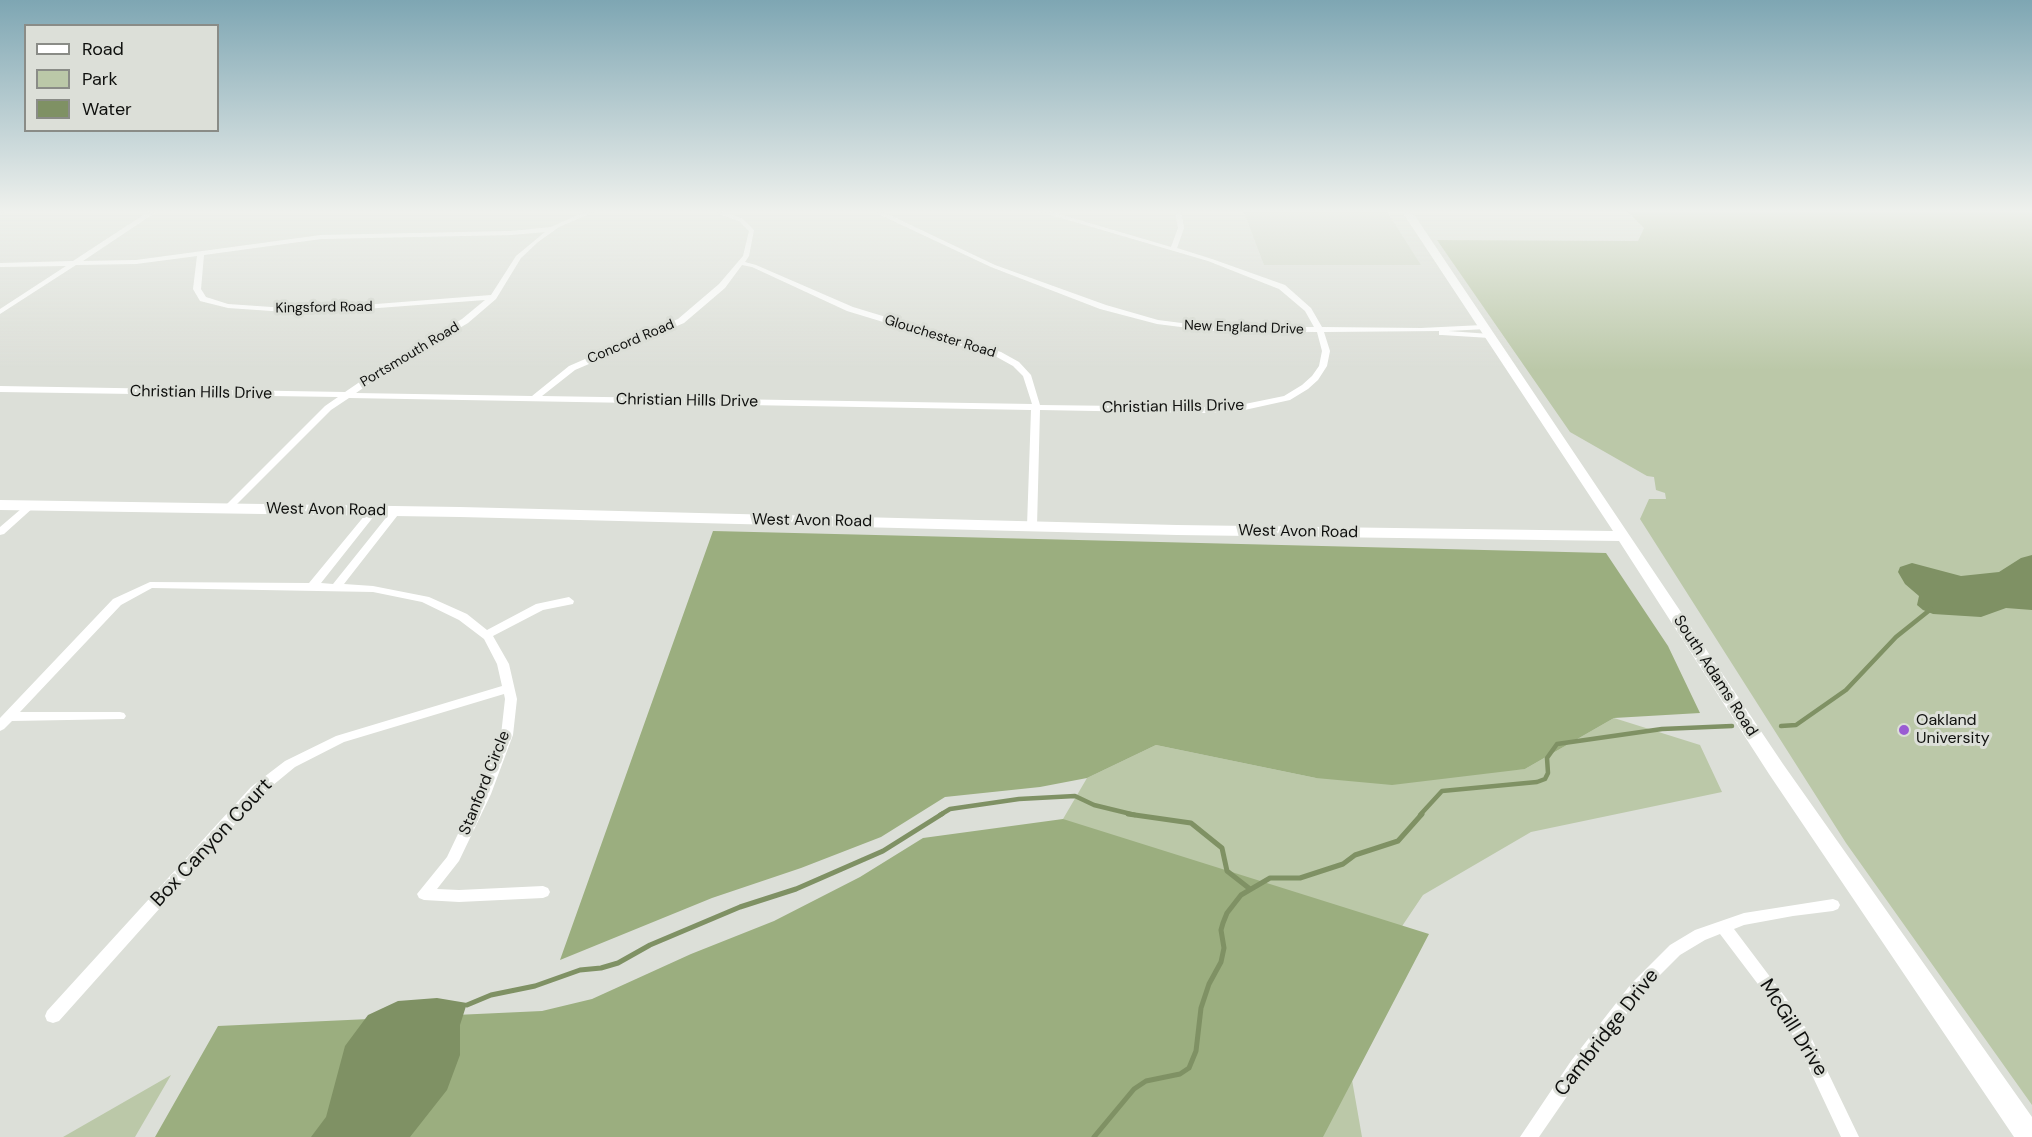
<!DOCTYPE html>
<style>
body{margin:0}
#map{position:relative;width:2032px;height:1137px;overflow:hidden;background:#dcdfd8;font-family:"DM Sans",sans-serif}
canvas{display:block}
.legend{position:absolute;left:24px;top:24px;width:195px;height:108px;box-sizing:border-box;background:#dcdfd8;border:2px solid #8a8c87;margin:0;padding:8px 10px;list-style:none;font-size:18px;color:#0f100e}
.legend li{display:flex;align-items:center;gap:12px;height:30px}
.legend b{width:30px;border:2px solid #8a8c87}
</style>
<div id="map">
<canvas width="2032" height="1137"></canvas>
<ul class="legend">
<li><b style="height:8px;background:#fff"></b>Road</li>
<li><b style="height:16px;background:#bbc8a8"></b>Park</li>
<li><b style="height:16px;background:#7f9164"></b>Water</li>
</ul>
</div>
<script>
const context = document.querySelector('canvas').getContext('2d');
context.lineJoin = 'round';
function fillPath(path, color) {
  context.fillStyle = color;
  context.fill(path, 'evenodd');
}
function toPath(rows) {
  const path = new Path2D();
  for (const r of rows) {
    path.moveTo(r[0], r[1]);
    for (let i = 2; i < r.length; i += 2) path.lineTo(r[i], r[i + 1]);
  }
  return path;
}
function strokePath(path, color, width, dash) {
  context.strokeStyle = color;
  context.lineWidth = width;
  context.lineCap = dash ? 'butt' : 'round';
  context.setLineDash(dash || []);
  context.stroke(path);
}
function write(font, color, halo, rows, align = 'center') {
  context.font = font + ' "DM Sans",sans-serif';
  context.lineWidth = 6;
  context.setLineDash([]);
  context.textBaseline = 'middle';
  context.strokeStyle = halo;
  context.fillStyle = color;
  for (const [text, x, y, turn = 0] of rows) {
    context.save();
    context.translate(x, y);
    context.rotate((+turn || 0) * Math.PI / 180);
    context.textAlign = isNaN(turn) ? turn : align;
    if (halo) context.strokeText(text, 0, 0);
    context.fillText(text, 0, 0);
    context.restore();
  }
}
fillPath(toPath([
 [1243,210,1386,210,1421,265,1264,265]
]), '#cfd5c6');
fillPath(toPath([
 [1626,210,2032,210,2032,1105,1846,843,1640,519,1649,499,1666,499,1665,493,1656,490,1654,477,1647,476,1570,432,1437,240,1638,241,1644,228],
 [1614,718,1700,745,1722,792,1531,832,1423,895,1341,1017,1362,1137,748,1137,1135,863,1063,819,1087,778,1156,745,1316,778,1525,769],
 [171,1075,135,1137,63,1137]
]), '#bbc8a8');
fillPath(toPath([
 [713,531,1606,553,1668,646,1700,713,1614,718,1525,769,1392,785,1316,778,1156,745,1087,778,1040,787,945,797,881,837,801,868,712,898,560,960],
 [1063,819,1429,934,1323,1137,155,1137,218,1026,542,1011,592,999,691,954,774,921,860,877,923,838]
]), '#9bae7f');
fillPath(toPath([
 [2032,555,2032,610,2006,608,1981,617,1933,614,1923,610,1917,605,1919,596,1905,584,1898,572,1900,567,1912,563,1961,576,1999,572,2021,558],
 [437,998,467,1003,460,1025,460,1055,447,1090,410,1137,311,1137,326,1117,345,1046,368,1015,398,1001]
]), '#7f9164');
strokePath(toPath([
 [1781,726,1796,725,1846,690,1896,637,1931,609],
 [940,815,950,809,1019,799,1075,796,1094,805,1135,815],
 [1420,815,1442,791,1537,782,1545,779,1548,773,1547,758,1557,744,1662,729,1732,726]
]), '#7f9164', 4.5);
strokePath(toPath([
 [1128,814,1191,823,1222,848,1227,871,1250,889],
 [467,1005,491,995,535,986,580,970,601,968,618,963,650,945,740,907,796,889,883,851,942,814],
 [1094,1137,1134,1089,1146,1081,1180,1074,1189,1068,1196,1051,1201,1008,1209,984,1221,962,1224,948,1221,930,1223,923,1227,913,1241,895,1270,878,1300,878,1343,864,1355,855,1398,841,1422,814]
]), '#7f9164', 5);
fillPath(toPath([
 [151,210,159,210,83,261,136,260,321,235,511,231,551,227,589,210,598,210,559,227,538,242,521,258,496,299,468,323,389,370,356,393,532,396,569,366,678,319,719,284,743,256,749,231,739,221,708,210,718,210,743,219,754,230,749,256,745,262,756,265,853,307,1001,352,1019,362,1031,375,1040,405,1205,407,1240,405,1284,396,1302,385,1312,376,1319,366,1322,351,1317,332,1213,331,1157,324,1100,309,991,267,870,210,879,210,995,265,1106,305,1158,320,1213,327,1314,327,1305,311,1279,289,1208,261,1034,210,1045,210,1171,247,1178,228,1175,210,1181,210,1184,228,1177,248,1212,259,1285,285,1311,308,1322,327,1421,328,1483,325,1487,327,1486,329,1448,331,1490,334,1494,336,1490,338,1442,335,1439,335,1439,331,1324,332,1330,351,1327,366,1318,380,1308,389,1290,400,1240,411,1205,413,1040,410,1037,526,1032,529,1027,526,1031,410,349,398,331,410,230,511,227,512,224,511,222,509,325,406,338,397,0,392,0,386,345,392,383,366,462,319,485,300,338,311,286,312,228,308,200,301,193,289,197,256,136,264,76,265,0,314,0,309,66,266,0,267,0,263,73,261,151,210],
 [545,232,516,256,491,295,338,307,286,308,228,304,206,297,201,289,204,255,321,239,511,235,545,232],
 [742,265,752,267,847,311,995,356,1013,366,1023,376,1032,404,542,396,575,370,684,323,725,288,742,265],
 [31,502,34,503,36,505,34,507,4,534,0,535,0,527,28,503,31,502],
 [373,508,378,511,321,583,333,584,393,509,396,508,401,511,344,584,373,586,429,597,467,614,487,630,536,604,569,597,574,601,573,604,543,610,493,636,509,664,517,699,513,735,491,794,459,861,437,889,459,890,543,886,548,888,550,892,548,896,543,898,459,902,424,900,419,898,417,894,447,857,477,794,501,735,505,699,504,694,344,742,295,767,261,795,59,1021,53,1023,47,1021,45,1016,47,1011,251,787,285,761,336,736,502,686,497,664,484,639,459,620,422,602,373,592,152,588,121,605,20,712,120,712,124,713,126,716,124,719,12,721,4,729,0,731,0,718,113,599,150,582,309,583,370,509,373,508],
 [1833,899,1838,901,1840,905,1838,909,1833,911,1793,916,1744,925,1734,929,1786,998,1809,1033,1859,1137,1841,1137,1797,1043,1776,1008,1720,934,1705,940,1680,955,1641,994,1583,1073,1539,1137,1520,1137,1571,1061,1631,984,1670,945,1695,930,1744,913,1833,899]
]), '#fff');
fillPath(toPath([
 [0,210,8,210,0,215,0,210],
 [1401,210,1411,210,1783,764,2032,1117,2032,1137,2014,1137,1769,774,1619,541,1177,535,460,517,0,510,0,500,460,507,1177,525,1613,531,1401,210]
]), '#fff');
const sky = context.createLinearGradient(0, 0, 0, 370);
sky.addColorStop(0, '#7ea6b3');
sky.addColorStop(0.57, '#eff1ed');
sky.addColorStop(1, '#eff1ed00');
context.fillStyle = sky;
context.fillRect(0, 0, 2032, 370);
for (const [x, y, r, color] of [
 [1904,730,6,"#9a5cd3"]
]) {
  const dot = new Path2D();
  dot.arc(x, y, r, 0, 2 * Math.PI);
  context.fillStyle = color;
  context.fill(dot);
  strokePath(dot, '#dcdfd8', 2);
}
write('14px', '#0f100e', '#dcdfd8', [
 ["Kingsford Road",324,308,-1],
 ["New England Drive",1244,328,2],
 ["Glouchester Road",940,337,17],
 ["Concord Road",631,342,-23],
 ["Portsmouth Road",410,355,-31]
]);
write('16px', '#0f100e', '#dcdfd8', [
 ["Christian Hills Drive",201,393,1],
 ["Christian Hills Drive",687,401,1],
 ["Christian Hills Drive",1173,407,-1],
 ["West Avon Road",326,510,1],
 ["West Avon Road",812,521,1],
 ["West Avon Road",1298,532,1],
 ["South Adams Road",1715,676,57],
 ["Stanford Circle",485,783,-68]
]);
write('16px', '#0f100e', '#dcdfd8', [
 ["Oakland",1916,721],
 ["University",1916,739]
], 'left');
write('20px', '#0f100e', '#dcdfd8', [
 ["Box Canyon Court",212,843,-47],
 ["McGill Drive",1793,1028,58],
 ["Cambridge Drive",1607,1033,-52]
]);
</script>
